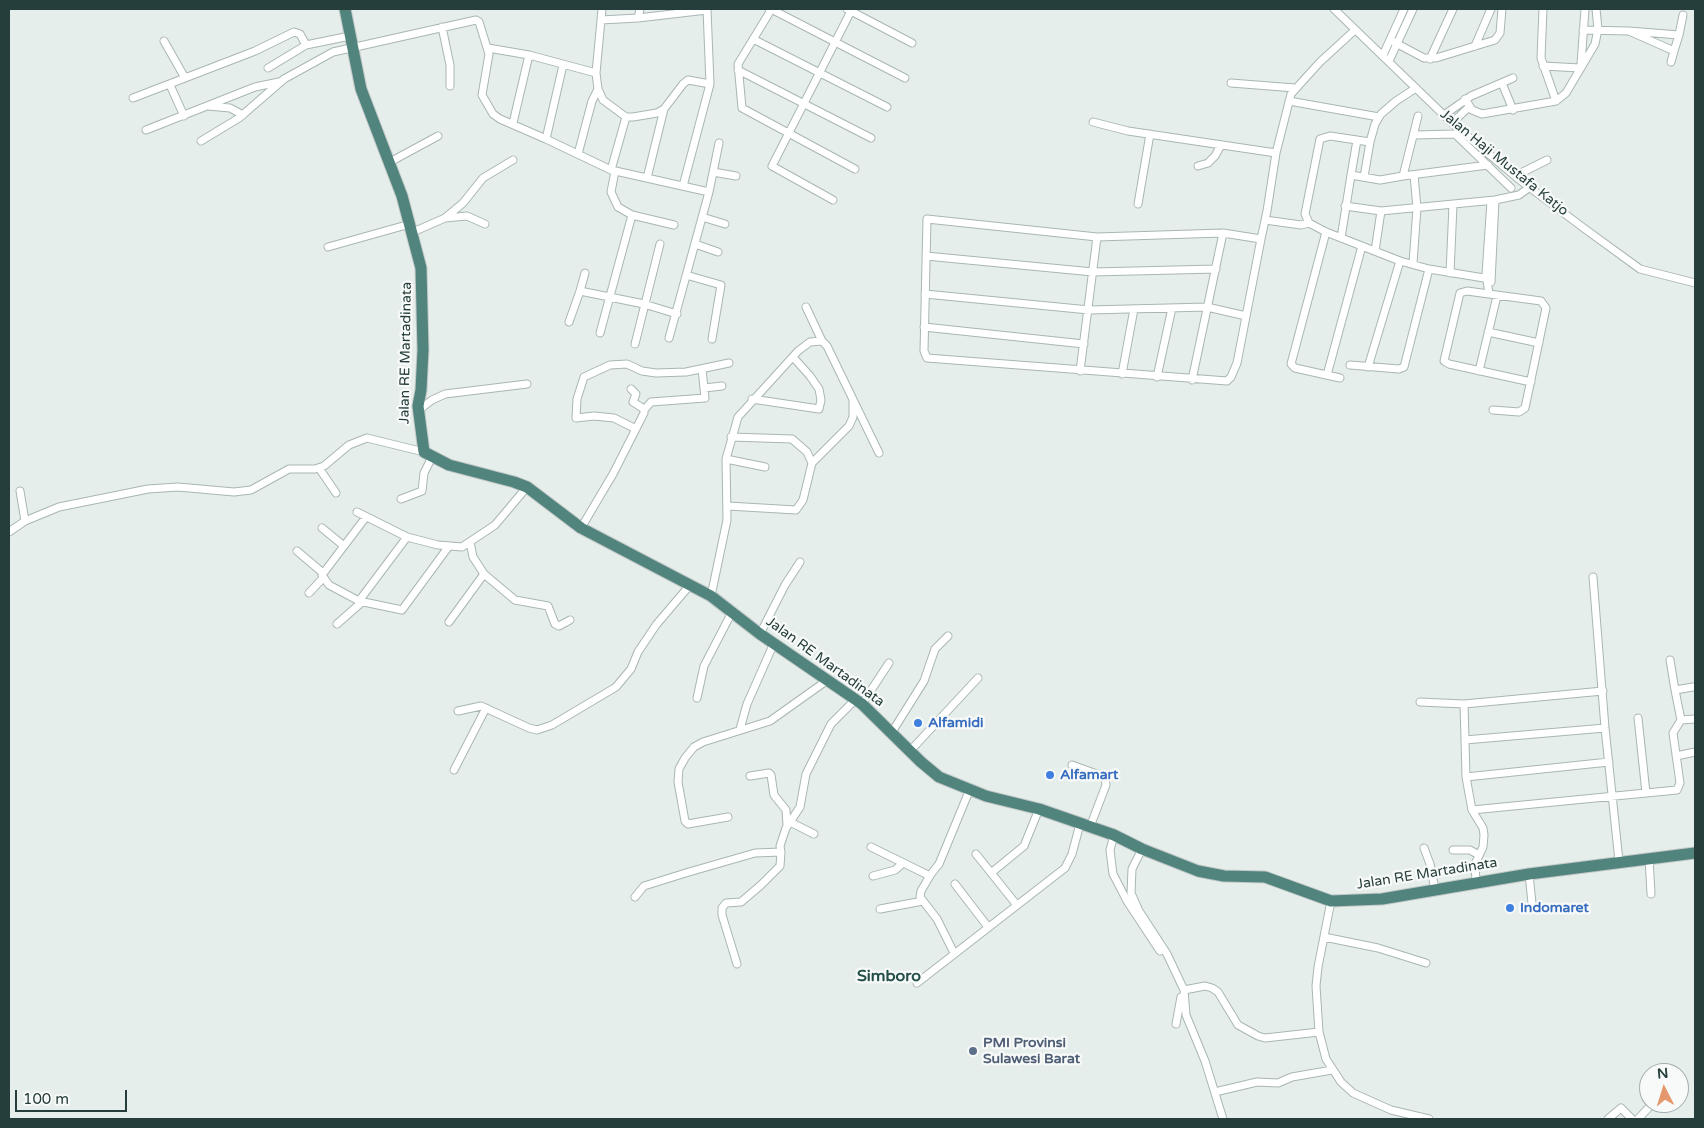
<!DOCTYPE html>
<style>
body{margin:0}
#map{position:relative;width:1704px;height:1128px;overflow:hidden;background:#e6eeeb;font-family:"Varela Round",sans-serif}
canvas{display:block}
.frame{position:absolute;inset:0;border:10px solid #263e3b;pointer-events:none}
.north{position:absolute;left:1639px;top:1063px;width:50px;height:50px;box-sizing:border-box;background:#f7faf9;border:1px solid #a3afad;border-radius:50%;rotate:355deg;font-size:14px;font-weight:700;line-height:20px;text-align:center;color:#263e3b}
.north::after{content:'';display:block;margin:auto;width:18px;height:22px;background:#e5986d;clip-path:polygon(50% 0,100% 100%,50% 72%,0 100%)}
.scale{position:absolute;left:15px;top:1090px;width:112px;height:22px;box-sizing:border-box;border:2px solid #263e3b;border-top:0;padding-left:6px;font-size:15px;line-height:18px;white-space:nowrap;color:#263e3b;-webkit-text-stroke:4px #f7faf9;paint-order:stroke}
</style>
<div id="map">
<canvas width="1704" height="1128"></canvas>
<div class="frame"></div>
<div class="north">N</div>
<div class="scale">100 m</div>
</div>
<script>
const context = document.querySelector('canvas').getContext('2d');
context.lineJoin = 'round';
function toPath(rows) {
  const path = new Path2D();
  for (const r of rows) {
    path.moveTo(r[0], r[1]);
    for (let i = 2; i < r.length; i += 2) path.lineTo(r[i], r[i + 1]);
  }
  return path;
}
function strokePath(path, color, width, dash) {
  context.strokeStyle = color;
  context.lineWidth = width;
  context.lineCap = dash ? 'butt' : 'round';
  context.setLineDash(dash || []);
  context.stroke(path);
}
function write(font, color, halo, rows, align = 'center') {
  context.font = font + ' "Varela Round",sans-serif';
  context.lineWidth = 4.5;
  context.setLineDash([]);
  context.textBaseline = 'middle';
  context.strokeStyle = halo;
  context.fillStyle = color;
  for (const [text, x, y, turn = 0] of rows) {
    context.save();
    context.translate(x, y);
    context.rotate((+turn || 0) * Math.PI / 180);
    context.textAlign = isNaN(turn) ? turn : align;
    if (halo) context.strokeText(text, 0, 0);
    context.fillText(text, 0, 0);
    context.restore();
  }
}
const minor = toPath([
 [769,9,771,10,738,64,742,108,855,169],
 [771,9,905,78],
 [847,9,912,43],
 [1334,9,1452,123,1521,181,1585,229,1640,269,1695,283],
 [1543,9,1541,58,1556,101,1566,93,1595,44,1598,29,1596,9],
 [638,18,707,10],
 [601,20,602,9],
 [442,27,450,65,450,86],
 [1583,30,1629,31],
 [1679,35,1629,31,1674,51,1679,35,1683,15],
 [753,39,887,107],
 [1390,40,1424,58,1436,58,1495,40,1500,33,1502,9],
 [164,41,185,78],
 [1475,46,1491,9],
 [488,48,529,55,596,73,601,20,638,18,640,9],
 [1383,55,1404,9],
 [1430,59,1453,9],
 [1389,61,1413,9],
 [1671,62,1674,51],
 [1581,64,1585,9],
 [1543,66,1580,68],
 [268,68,306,45],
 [738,70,871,138],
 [596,73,598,89,603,100,626,117,633,117,657,113,664,109,683,84,688,80,710,84],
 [1231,83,1295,88],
 [1502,83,1513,110],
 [170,85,184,116],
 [133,98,255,51,294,32,300,34,306,45,350,36],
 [1465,99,1472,110,1482,114,1556,101],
 [1289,101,1379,117],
 [208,106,230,108,243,115],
 [1444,115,1471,96,1513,78],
 [1418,116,1403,176,1488,165],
 [1093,122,1128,131,1276,153],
 [513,123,529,55],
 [1452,123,1469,107],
 [146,130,255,87,279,82],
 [1414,135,1455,134,1511,188],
 [546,139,563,65],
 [201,141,239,118,284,79,333,52,476,20,479,22,489,54,482,95,493,114,500,119,546,139,611,170,709,192,719,143],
 [578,154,592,101,598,89],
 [390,162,438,136],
 [1198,166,1208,163,1215,156,1221,145],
 [611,170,626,117],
 [615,171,611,192,618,207,632,215,674,225],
 [713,172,736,176],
 [1351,175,1357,140],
 [1515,176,1547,160],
 [1364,177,1370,142],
 [647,178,664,109],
 [683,186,710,84,707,9],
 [833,200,772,166,852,9],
 [1491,201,1486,274,1489,294,1541,301,1546,308,1525,408,1519,412,1493,410],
 [1138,204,1150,134],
 [1345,206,1381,211],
 [702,217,725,224],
 [445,218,467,216,485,224],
 [1265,220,1301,225,1309,223],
 [413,232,445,218,463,203,483,178,513,160],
 [1326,232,1291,364,1295,368,1340,378],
 [1341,238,1351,175,1380,180,1403,176],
 [1261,239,1223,233,1097,237,927,219,924,351,927,358,1227,381,1231,377,1237,363,1261,239,1267,211,1276,153,1291,94,1320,62,1355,30],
 [695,244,718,252],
 [328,247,410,224],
 [1375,251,1381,211,1495,200,1519,195,1530,187],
 [926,256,1093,272,1216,269],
 [1400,261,1326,232,1309,223,1305,214,1320,139,1330,136,1370,142,1375,124,1381,114,1396,101,1416,88],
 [1413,263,1417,208,1414,175],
 [1450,273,1453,205],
 [686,275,721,285,712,339],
 [1491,282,1495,200],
 [580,291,585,273],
 [925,294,1089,310,1207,307,1246,316],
 [1489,294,1467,291,1460,293,1444,361,1449,364,1531,382],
 [806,307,822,341],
 [569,322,580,291,644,304,677,314],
 [924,327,1084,344],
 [1488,332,1539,343],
 [600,333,632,215],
 [669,338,709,192],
 [635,344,660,244],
 [1350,365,1399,369,1404,367,1429,269],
 [1368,367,1400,261,1429,269,1490,279],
 [1080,371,1097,237],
 [1479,371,1497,296],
 [1122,374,1134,309],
 [1327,375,1362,246],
 [1157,377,1172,308],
 [1192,380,1223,233],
 [704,388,722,386],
 [752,399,819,409,821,400,819,389,810,376,793,357],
 [419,410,432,400,445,394,527,384],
 [644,410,651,402,705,398,702,369],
 [636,429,614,418,594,416,576,418,577,399,584,377,610,365,627,364,642,371,656,373,686,372,729,363],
 [726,459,765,467],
 [812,463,849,426,853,417,853,402],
 [319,468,336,493],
 [20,491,25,521],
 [401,499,422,491,424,473,432,457],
 [728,506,796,510,803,500,812,463,807,452,792,439,731,437],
 [357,512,407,537],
 [366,517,322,575,329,585,359,601,402,610,449,546],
 [322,528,344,546],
 [581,528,613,474,644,413,644,409,633,402,636,394,631,389],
 [9,532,25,521,59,507,148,489,178,487,234,492,251,490,289,469,315,469,324,466,349,445,367,438,424,452],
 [297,551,323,573],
 [484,574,515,600,548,606,555,624,559,626,570,620],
 [1593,577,1605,728,1619,861],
 [309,593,323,578],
 [711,596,727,520,726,459,738,417,798,351,810,342,822,341,827,346,879,453],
 [359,601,407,537,438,545,462,547,495,525,527,487],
 [449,622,484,574,473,557,470,542],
 [337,624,362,602],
 [760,634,785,585,800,562],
 [1670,660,1675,690],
 [1693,687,1675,690,1681,720,1695,719],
 [697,698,704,666,732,612],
 [1420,702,1464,704,1465,740,1605,728],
 [862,704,889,663],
 [1464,704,1603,691],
 [458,711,481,706,529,728,537,730,552,725,616,687,631,669,638,652,656,625,690,585],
 [1638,718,1646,793],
 [740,729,747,704,774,643],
 [892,732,924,681,935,649,948,636],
 [1465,740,1466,777,1472,810,1677,790,1680,783,1673,733,1681,720],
 [910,751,978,678],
 [1676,756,1695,752],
 [1072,765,1105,777,1106,785,1090,827],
 [454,770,486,708],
 [750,776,769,773,771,775,774,795,786,810,787,825],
 [1466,777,1609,762],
 [1472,810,1483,828,1484,835,1483,847,1475,864,1476,882],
 [728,817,688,824,685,821,678,782,679,769,685,758,694,747,703,742,770,721,829,679],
 [790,822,814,834],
 [1114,835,1110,850,1113,874,1127,901,1160,951],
 [871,847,928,875,931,874,939,864,970,789],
 [1424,848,1430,864,1435,889],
 [1142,849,1132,869,1131,893,1139,911,1167,954,1184,990,1186,1015,1205,1061,1223,1119],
 [1453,850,1470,850,1479,855],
 [976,854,1016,904],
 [1649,858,1651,894],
 [991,873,1024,846,1039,809],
 [931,874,921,891,920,897,937,919,954,953],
 [1529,874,1532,903],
 [873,876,895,870,903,863],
 [955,884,988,927],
 [635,897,644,886,689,872,755,853,781,852,780,846,786,828,800,807,806,774,831,724,855,700],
 [1331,901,1318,967,1316,986,1319,1032,1326,1059,1341,1082,1353,1093,1391,1110,1429,1119],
 [880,909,923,901],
 [1324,937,1378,948,1426,963],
 [737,964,722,915,722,908,726,903,741,902,761,885,780,866,781,852],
 [917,983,1065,868,1072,854,1080,824],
 [1184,990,1205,986,1212,988,1218,992,1238,1025,1258,1036,1265,1038,1319,1032],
 [1176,1024,1181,997],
 [1215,1092,1257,1082,1278,1083,1292,1077,1332,1070],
 [1608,1119,1621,1108,1632,1119],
 [1638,1119,1653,1103]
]);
const trunk = toPath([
 [345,9,361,89,402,196,421,268,423,350,421,390,418,406,424,452,449,465,514,482,527,487,581,528,711,596,760,634,862,704,921,762,939,777,986,796,1039,809,1114,835,1142,849,1198,871,1224,876,1265,877,1331,901,1382,899,1529,874,1695,853]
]);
strokePath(minor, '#a9b6b3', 9);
strokePath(trunk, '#c2c9c8', 13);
strokePath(minor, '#fff', 7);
strokePath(trunk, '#52847e', 11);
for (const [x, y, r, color] of [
 [918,723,5,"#3f7fe0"],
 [1050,775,5,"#3f7fe0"],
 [1510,908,5,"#3f7fe0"],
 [973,1051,5,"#5c6f8a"]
]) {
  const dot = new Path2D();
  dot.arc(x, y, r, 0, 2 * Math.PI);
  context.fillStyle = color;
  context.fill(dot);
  strokePath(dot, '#f7faf9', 2);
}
write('14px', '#263e3b', '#f7faf9', [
 ["Jalan Haji Mustafa Katjo",1504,163,39],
 ["Jalan RE Martadinata",406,353,-89],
 ["Jalan RE Martadinata",825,662,36],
 ["Jalan RE Martadinata",1427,874,-9]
]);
write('bold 14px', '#366cbe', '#f7faf9', [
 ["Alfamidi",928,723],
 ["Alfamart",1060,775],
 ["Indomaret",1520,908]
], 'left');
write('bold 14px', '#4e5e75', '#f7faf9', [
 ["PMI Provinsi",983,1043],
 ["Sulawesi Barat",983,1059]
], 'left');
write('bold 16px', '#244f49', '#f7faf9', [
 ["Simboro",889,977]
]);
</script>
